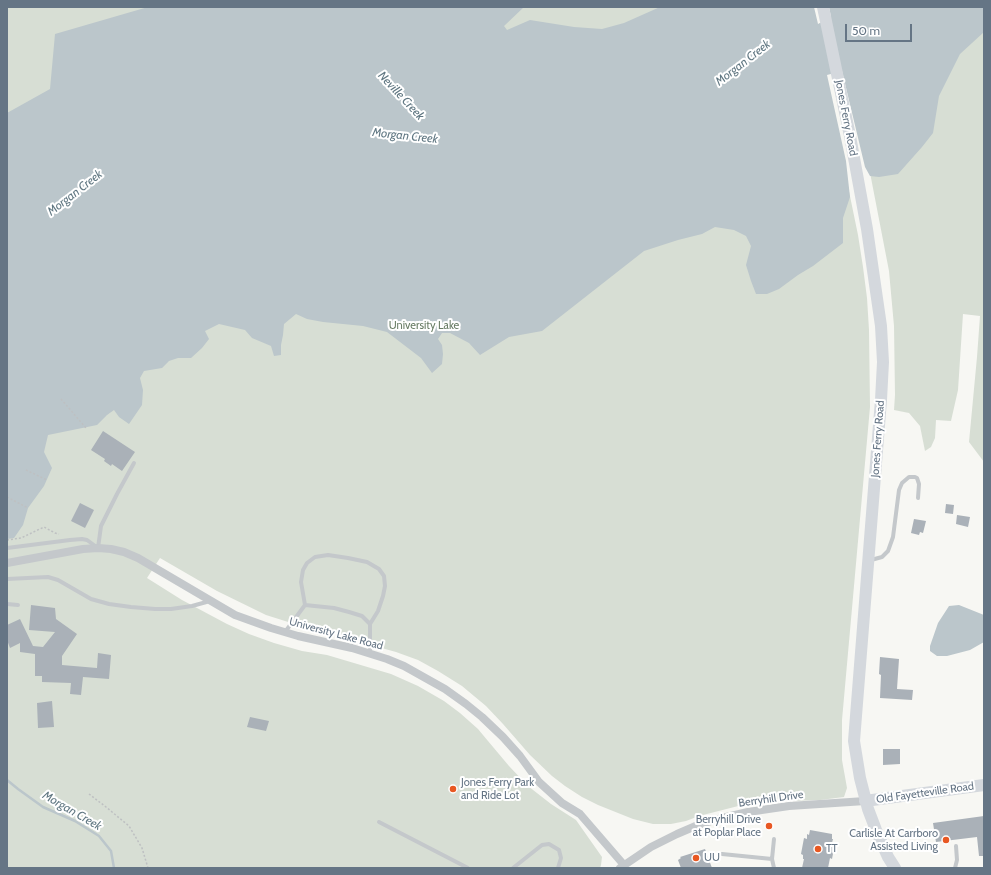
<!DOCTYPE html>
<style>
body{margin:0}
#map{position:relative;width:991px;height:875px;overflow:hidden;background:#f7f7f3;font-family:Cabin,sans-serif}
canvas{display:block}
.frame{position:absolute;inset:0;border:8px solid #657585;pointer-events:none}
.scale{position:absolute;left:845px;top:24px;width:67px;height:18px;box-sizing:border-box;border:2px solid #657585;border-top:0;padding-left:5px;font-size:12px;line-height:14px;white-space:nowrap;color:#657585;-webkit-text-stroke:3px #fff;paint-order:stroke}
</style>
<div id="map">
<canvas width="991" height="875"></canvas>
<div class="frame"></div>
<div class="scale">50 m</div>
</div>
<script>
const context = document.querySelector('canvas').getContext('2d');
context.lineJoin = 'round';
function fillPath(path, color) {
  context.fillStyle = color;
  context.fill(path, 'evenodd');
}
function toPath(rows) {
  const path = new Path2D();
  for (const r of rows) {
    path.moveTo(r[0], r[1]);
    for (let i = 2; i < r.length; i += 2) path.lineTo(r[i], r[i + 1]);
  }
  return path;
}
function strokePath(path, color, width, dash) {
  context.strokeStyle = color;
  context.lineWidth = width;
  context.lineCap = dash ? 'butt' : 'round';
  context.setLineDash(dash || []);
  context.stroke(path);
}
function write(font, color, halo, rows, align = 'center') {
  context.font = font + ' Cabin,sans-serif';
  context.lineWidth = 4;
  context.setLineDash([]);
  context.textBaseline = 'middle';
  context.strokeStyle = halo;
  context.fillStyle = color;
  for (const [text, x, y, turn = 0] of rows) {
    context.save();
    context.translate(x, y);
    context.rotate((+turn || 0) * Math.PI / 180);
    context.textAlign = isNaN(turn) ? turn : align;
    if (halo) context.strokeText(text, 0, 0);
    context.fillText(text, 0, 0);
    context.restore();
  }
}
fillPath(toPath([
 [7,7,811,7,858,235,863,267,867,298,869,330,870,407,842,720,842,760,847,788,844,797,820,800,754,802,699,816,686,821,671,824,653,824,633,819,598,805,582,797,565,786,552,776,530,755,503,724,486,706,462,686,438,671,418,660,396,652,378,647,334,632,304,627,266,615,217,591,160,558,147,578,182,600,227,624,249,634,274,643,302,651,327,655,391,674,418,686,444,701,460,713,478,729,488,741,509,766,528,786,551,804,576,820,602,857,601,865,600,868,7,868],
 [838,7,984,7,984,462,969,442,977,357,980,316,963,314,958,390,951,421,936,420,935,438,931,447,925,451,920,426,909,413,894,410,895,395,894,326,889,271]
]), '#d7ded4');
fillPath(toPath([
 [148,7,524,7,504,26,507,30,530,20,574,27,602,29,624,23,660,7,814,7,818,24,831,17,829,7,984,7,984,32,960,54,939,96,933,133,922,147,898,174,879,177,870,176,865,167,842,71,827,75,846,161,850,197,843,218,843,243,813,266,798,275,779,289,767,294,756,294,751,281,746,265,751,246,746,236,734,230,715,227,702,234,678,240,644,251,542,331,509,337,480,355,469,343,450,333,442,333,438,339,442,345,443,354,442,364,432,373,421,358,387,332,363,326,323,322,307,319,296,314,284,324,283,335,281,345,281,355,274,356,271,346,252,338,245,330,219,324,205,331,209,339,202,348,191,358,178,358,169,361,162,368,144,371,140,378,143,390,142,405,129,424,119,417,114,410,107,415,97,425,48,435,44,452,52,468,44,486,28,508,23,525,14,538,7,539,7,113,50,89,55,34],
 [959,605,984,615,984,642,970,650,947,656,937,656,930,651,930,646,938,623,949,606]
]), '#bbc6cb');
strokePath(toPath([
 [7,780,18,789,43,807,75,821,99,836,111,851,114,868]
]), '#bbc6cb', 2.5);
fillPath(toPath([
 [103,431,135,452,122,471,112,464,111,466,104,461,105,459,91,450],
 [80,503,94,510,85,528,71,521],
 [946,504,954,505,953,514,945,513],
 [957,515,970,517,968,527,956,524],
 [914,519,926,521,923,533,920,532,919,535,911,533],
 [31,605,55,608,56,619,77,634,62,656,62,665,97,668,98,653,111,655,109,679,83,677,81,695,70,694,71,683,42,682,42,676,35,676,35,654,20,652,20,643,10,648,7,640,7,625,20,619,33,646,43,647,55,632,29,630],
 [880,657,899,659,897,689,913,690,912,700,880,698,881,675,879,674],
 [52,701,54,727,38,728,37,703],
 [250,717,269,721,266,731,247,727],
 [883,749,900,749,900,764,883,765],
 [984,816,984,856,979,856,977,837,936,842,933,823],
 [810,830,832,834,832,839,833,839,832,843,835,843,832,859,830,858,828,868,802,868,804,859,803,859,803,855,801,854,804,838,807,839,807,834,809,835],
 [705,849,712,868,681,868,678,860,681,858,680,857]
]), '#aab1b8');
strokePath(toPath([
 [61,399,86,428],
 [26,470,47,480],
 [7,497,28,508],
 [7,540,21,538,44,527,55,533,59,534],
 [89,794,106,807,129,826,142,848,148,868]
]), '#bec0c2', 1.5, [2, 2]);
strokePath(toPath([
 [7,548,70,540,82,539,87,540,98,548,101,526,117,494,134,463],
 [871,560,882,557,888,551,893,537,899,490,902,483,909,477,915,477,917,478,919,484,918,498],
 [7,579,48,577,58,580,91,599,109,604,131,607,155,609,171,609,192,606,210,601],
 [7,604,18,605],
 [370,624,362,616,349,612,334,608,305,605,301,582,303,570,307,563,315,557,328,555,348,558,367,562,379,569,384,576,385,586,383,596,378,611,370,624,370,653],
 [285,632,305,605],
 [379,822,468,868],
 [722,854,772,859],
 [513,868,542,845,549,844,559,850,561,858,558,868],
 [774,868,772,859,774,839],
 [955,868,957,860,956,846]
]), '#c4c8cb', 4);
strokePath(toPath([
 [7,563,83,549,98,548,111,549,124,552,138,558,235,615,271,628,298,636,352,648,387,659,404,666,445,689,466,704,482,717,503,737,520,756,539,782,562,803,580,814,624,865],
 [620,868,651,847,677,834,698,825,722,818,748,812,789,806,850,802,865,801]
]), '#c4c8cb', 8);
strokePath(toPath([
 [823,7,850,136,867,229,881,326,883,362,881,400,854,741,860,778,868,809,876,830,888,857,895,868],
 [865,801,984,785]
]), '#d4d8dd', 12);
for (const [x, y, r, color] of [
 [453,789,4,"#e85822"],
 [769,826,4,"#e85822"],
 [946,840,4,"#e85822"],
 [818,849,4,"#e85822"],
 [696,858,4,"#e85822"]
]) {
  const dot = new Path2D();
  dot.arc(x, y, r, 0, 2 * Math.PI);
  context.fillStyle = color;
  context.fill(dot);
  strokePath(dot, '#fff', 1.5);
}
write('11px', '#657585', '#fff', [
 ["Jones Ferry Road",846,118,79],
 ["Jones Ferry Road",878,439,-86],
 ["University Lake Road",336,634,15],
 ["Old Fayetteville Road",925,793,-8],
 ["Berryhill Drive",771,799,-8]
]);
write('11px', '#687c64', '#fff', [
 ["University Lake",424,326]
]);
write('11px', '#657585', '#fff', [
 ["Jones Ferry Park",461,783],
 ["and Ride Lot",461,796],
 ["Berryhill Drive",761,820,"right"],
 ["at Poplar Place",761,833,"right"],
 ["Carlisle At Carrboro",938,834,"right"],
 ["Assisted Living",938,847,"right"],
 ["TT",826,849],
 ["UU",704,858]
], 'left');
write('italic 12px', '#607782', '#fff', [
 ["Morgan Creek",743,63,-38],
 ["Neville Creek",401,96,47],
 ["Morgan Creek",405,136,6],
 ["Morgan Creek",75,193,-38],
 ["Morgan Creek",72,811,30]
]);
</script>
